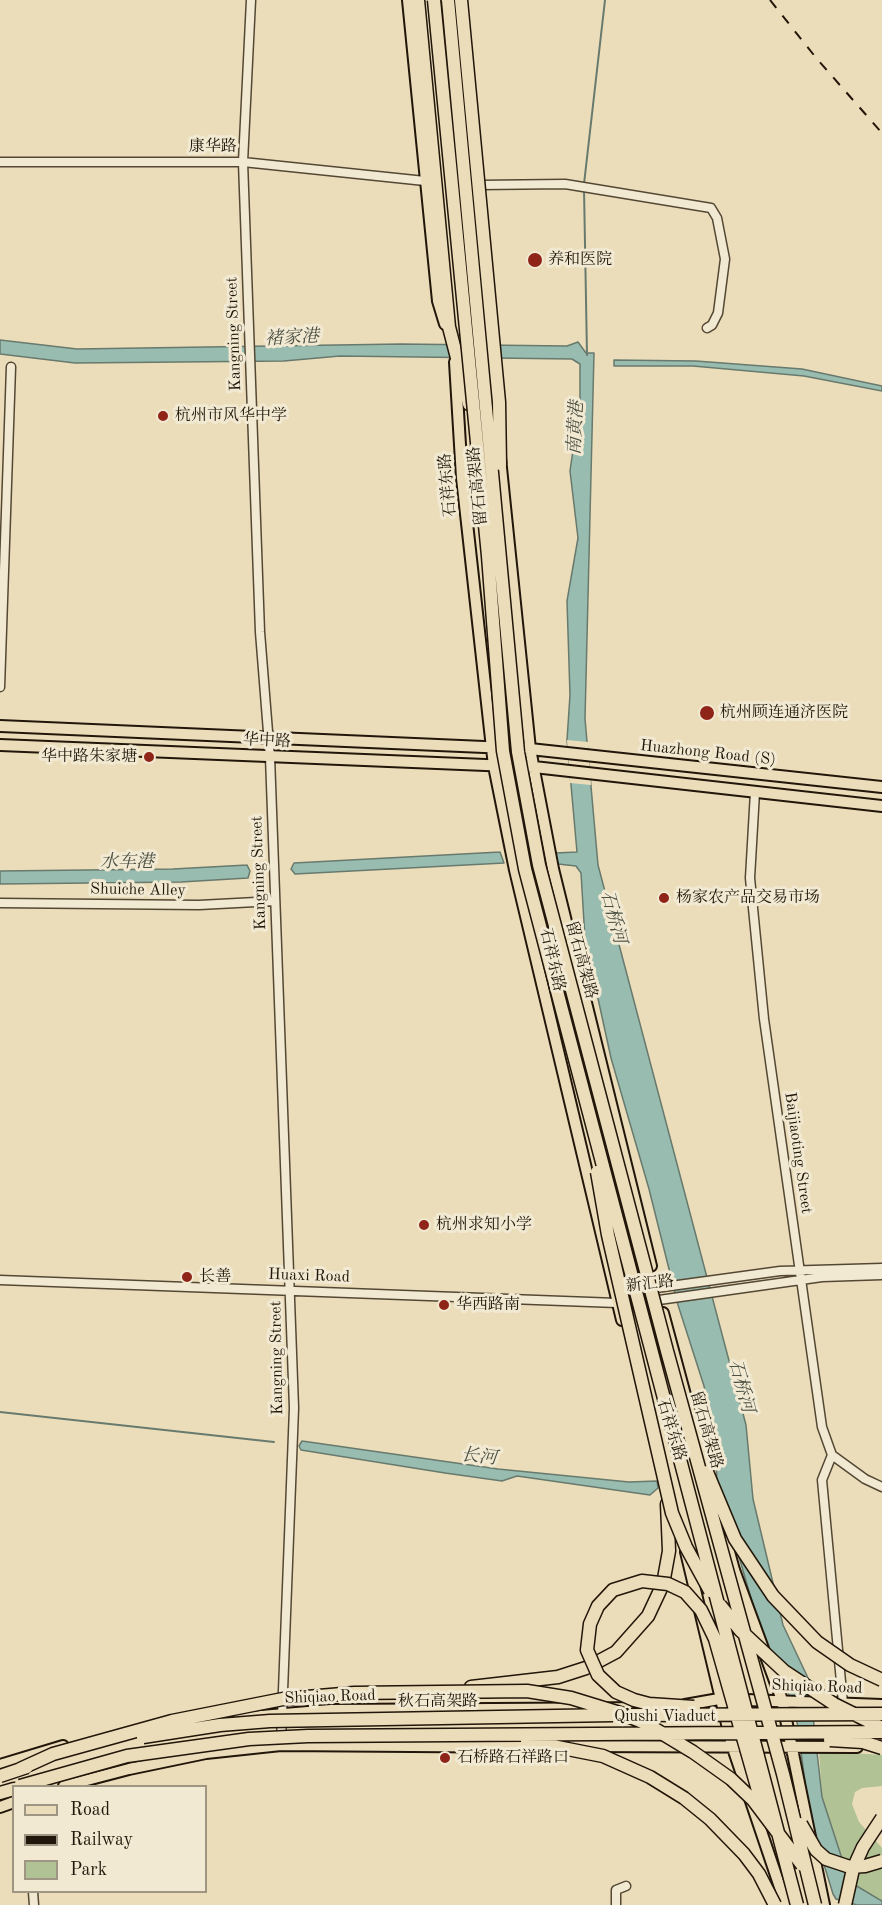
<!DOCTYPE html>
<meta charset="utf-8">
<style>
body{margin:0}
#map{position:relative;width:882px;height:1905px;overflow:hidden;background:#ebddba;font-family:"Old Standard TT",serif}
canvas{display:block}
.legend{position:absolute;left:12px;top:1785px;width:195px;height:108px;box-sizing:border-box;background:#f2e9d2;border:2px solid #9e9582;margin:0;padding:8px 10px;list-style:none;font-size:18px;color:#211609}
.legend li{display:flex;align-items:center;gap:12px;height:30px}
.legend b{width:30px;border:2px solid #9e9582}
</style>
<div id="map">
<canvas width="882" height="1905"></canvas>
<ul class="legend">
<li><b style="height:8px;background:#ebddba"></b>Road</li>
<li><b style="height:8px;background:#211609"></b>Railway</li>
<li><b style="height:16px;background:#b1c295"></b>Park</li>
</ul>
</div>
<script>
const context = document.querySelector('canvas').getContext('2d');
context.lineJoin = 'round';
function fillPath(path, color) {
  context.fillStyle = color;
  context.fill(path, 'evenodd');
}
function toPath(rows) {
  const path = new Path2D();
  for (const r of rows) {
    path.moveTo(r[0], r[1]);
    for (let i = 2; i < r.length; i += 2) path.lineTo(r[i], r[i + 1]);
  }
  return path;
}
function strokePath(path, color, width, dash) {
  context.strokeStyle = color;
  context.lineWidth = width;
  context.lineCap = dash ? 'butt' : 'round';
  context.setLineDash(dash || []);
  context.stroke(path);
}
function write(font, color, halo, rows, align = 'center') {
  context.font = font + ' "Old Standard TT","Noto Serif SC",serif';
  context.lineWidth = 6;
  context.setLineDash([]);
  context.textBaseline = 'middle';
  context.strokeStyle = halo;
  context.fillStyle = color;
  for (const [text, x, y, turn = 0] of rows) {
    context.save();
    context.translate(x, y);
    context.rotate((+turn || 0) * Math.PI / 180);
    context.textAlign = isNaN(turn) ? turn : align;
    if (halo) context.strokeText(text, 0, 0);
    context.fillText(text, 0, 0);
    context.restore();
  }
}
fillPath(toPath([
 [819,1751,882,1755,882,1786,862,1788,855,1792,852,1804,859,1822,882,1848,882,1901,855,1885,846,1871,822,1797]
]), '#b1c295');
const water = toPath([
 [0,340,77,349,401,344,567,346,578,342,586,353,594,353,585,719,598,865,746,1425,753,1499,783,1625,809,1680,822,1797,846,1871,855,1885,882,1901,882,1905,857,1905,836,1899,833,1894,810,1819,795,1707,766,1649,717,1482,715,1440,704,1386,678,1305,649,1189,611,1058,585,939,581,873,576,866,558,864,556,858,556,853,577,852,567,740,570,695,567,601,578,538,570,471,580,401,580,364,572,359,340,356,284,361,75,363,0,354,0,340],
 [614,360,696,361,802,369,882,386,882,391,804,376,693,366,614,366,614,360],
 [500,852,504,863,295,874,291,869,294,863,500,852],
 [247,865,250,871,248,878,181,882,0,884,0,871,173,869,247,865],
 [302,1441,498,1469,629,1482,657,1481,658,1488,650,1495,517,1476,502,1481,445,1473,301,1450,299,1446,302,1441]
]);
fillPath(water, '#98bcaf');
strokePath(water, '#687a6d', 1.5);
fillPath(toPath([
 [567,740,588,742,591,785,570,783]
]), '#ebddba');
strokePath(toPath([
 [584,184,605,0],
 [584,189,587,355],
 [0,1412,274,1442]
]), '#687a6d', 2);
const minor = toPath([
 [251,0,243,162,260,632,270,757,294,1408,281,1742],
 [0,162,243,162,425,181],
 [480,185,565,184,711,208,717,218,725,259,718,313,712,325,707,328],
 [0,687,11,367],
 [755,792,750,878,764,1019,822,1427,832,1455,865,1479,882,1487],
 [0,903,199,905,275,901],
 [0,1280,617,1303,659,1300,822,1277,882,1275],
 [634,1296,656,1288,780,1271,882,1268],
 [832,1455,822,1480,843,1703],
 [33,1892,34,1905],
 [616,1905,616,1890,626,1886]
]);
const major = toPath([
 [408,0,438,301,445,324],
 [455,362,462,478,494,766,515,870,622,1320],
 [500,458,530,749,553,869,651,1266],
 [0,726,530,749,882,787],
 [0,745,534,767,882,806],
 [663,1313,705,1469],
 [716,1504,734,1570,782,1700,824,1905],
 [686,1552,732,1745,786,1905],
 [685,1705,719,1699,882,1705],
 [238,1718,331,1710,654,1708],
 [179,1725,220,1720],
 [570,1746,857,1747],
 [0,1765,63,1746],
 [64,1786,129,1769,206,1753,281,1745,542,1747],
 [0,1807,14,1802]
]);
const highway = toPath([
 [418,0,449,327,469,404],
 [471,1687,558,1677,586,1668,616,1652,648,1616,663,1584,669,1551,667,1504],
 [0,1793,14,1789]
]);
strokePath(minor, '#544835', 11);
strokePath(major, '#211609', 14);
strokePath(highway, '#211609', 15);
strokePath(minor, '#f2e9d2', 8);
strokePath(major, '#ebddba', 10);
strokePath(highway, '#ebddba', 12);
strokePath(toPath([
 [770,0,817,59,882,133]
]), '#211609', 2, [10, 10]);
const highwayBridge = toPath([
 [434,0,488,556,503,751,525,869,797,1905],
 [448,0,518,752,539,865,667,1351,783,1774,815,1905],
 [461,0,499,402,500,464],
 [597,1172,608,1235,672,1513,686,1547,710,1591],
 [707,1472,735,1539,773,1596,817,1642,850,1665,882,1680],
 [720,1605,740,1630,784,1671,834,1704,882,1728],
 [694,1707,649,1704,634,1700,616,1692,598,1675,587,1650,590,1624,598,1606,613,1590,642,1581,668,1584,685,1592,701,1610,715,1639,763,1808],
 [631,1715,882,1714],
 [143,1737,220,1725,270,1721,613,1715],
 [830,1740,863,1742,882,1748],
 [527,1741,603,1756,650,1777,684,1798,710,1819,744,1854,759,1874,775,1905],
 [20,1769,53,1754,172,1721,283,1699,354,1693,527,1691,571,1698,620,1713,645,1723,693,1752,731,1779,753,1800,802,1865],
 [0,1776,27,1767],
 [20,1786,127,1756,249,1739,308,1736,882,1732],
 [801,1824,816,1850,826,1859,850,1867,865,1866,882,1861],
 [845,1905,853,1869,863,1847,882,1818]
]);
strokePath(highwayBridge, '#211609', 15, []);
strokePath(highwayBridge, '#ebddba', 12);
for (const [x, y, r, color] of [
 [535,260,8,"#8f2418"],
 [163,416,6,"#8f2418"],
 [707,713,8,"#8f2418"],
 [149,757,6,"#8f2418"],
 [664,898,6,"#8f2418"],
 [424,1225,6,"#8f2418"],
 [187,1277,6,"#8f2418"],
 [444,1305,6,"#8f2418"],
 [445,1758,6,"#8f2418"]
]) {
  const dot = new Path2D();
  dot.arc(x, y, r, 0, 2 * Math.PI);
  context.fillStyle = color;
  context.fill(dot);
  strokePath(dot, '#f2e9d2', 2);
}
write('16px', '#211609', '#f2e9d2', [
 ["康华路",213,147],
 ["Kangning Street",234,334,-92],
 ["石祥东路",448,485,-95],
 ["留石高架路",478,486,-96],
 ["华中路",267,741,3],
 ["Huazhong Road (S)",708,753,6],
 ["Kangning Street",259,873,-92],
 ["Shuiche Alley",138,890,1],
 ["石祥东路",552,960,77],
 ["留石高架路",581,960,75],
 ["Baijiaoting Street",798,1153,82],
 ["Huaxi Road",309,1276,2],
 ["新汇路",650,1284,-6],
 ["Kangning Street",277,1358,-91],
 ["石祥东路",671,1430,73],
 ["留石高架路",706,1430,74],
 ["Shiqiao Road",817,1687,2],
 ["Shiqiao Road",330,1697,-2],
 ["秋石高架路",438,1702],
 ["Qiushi Viaduct",665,1717]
]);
write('16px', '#211609', '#f2e9d2', [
 ["养和医院",548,260],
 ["杭州市风华中学",175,416],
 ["杭州顾连通济医院",720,713],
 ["华中路朱家塘",137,757,"right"],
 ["杨家农产品交易市场",676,898],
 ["杭州求知小学",436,1225],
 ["长善",199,1277],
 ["华西路南",456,1305],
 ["石桥路石祥路口",457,1758]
], 'left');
write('italic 18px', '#4b5043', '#f2e9d2', [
 ["褚家港",292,338,-3],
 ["南黄港",576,428,-87],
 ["水车港",127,862],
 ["石桥河",613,917,75],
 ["石桥河",741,1386,75],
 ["长河",479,1457,6]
]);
</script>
